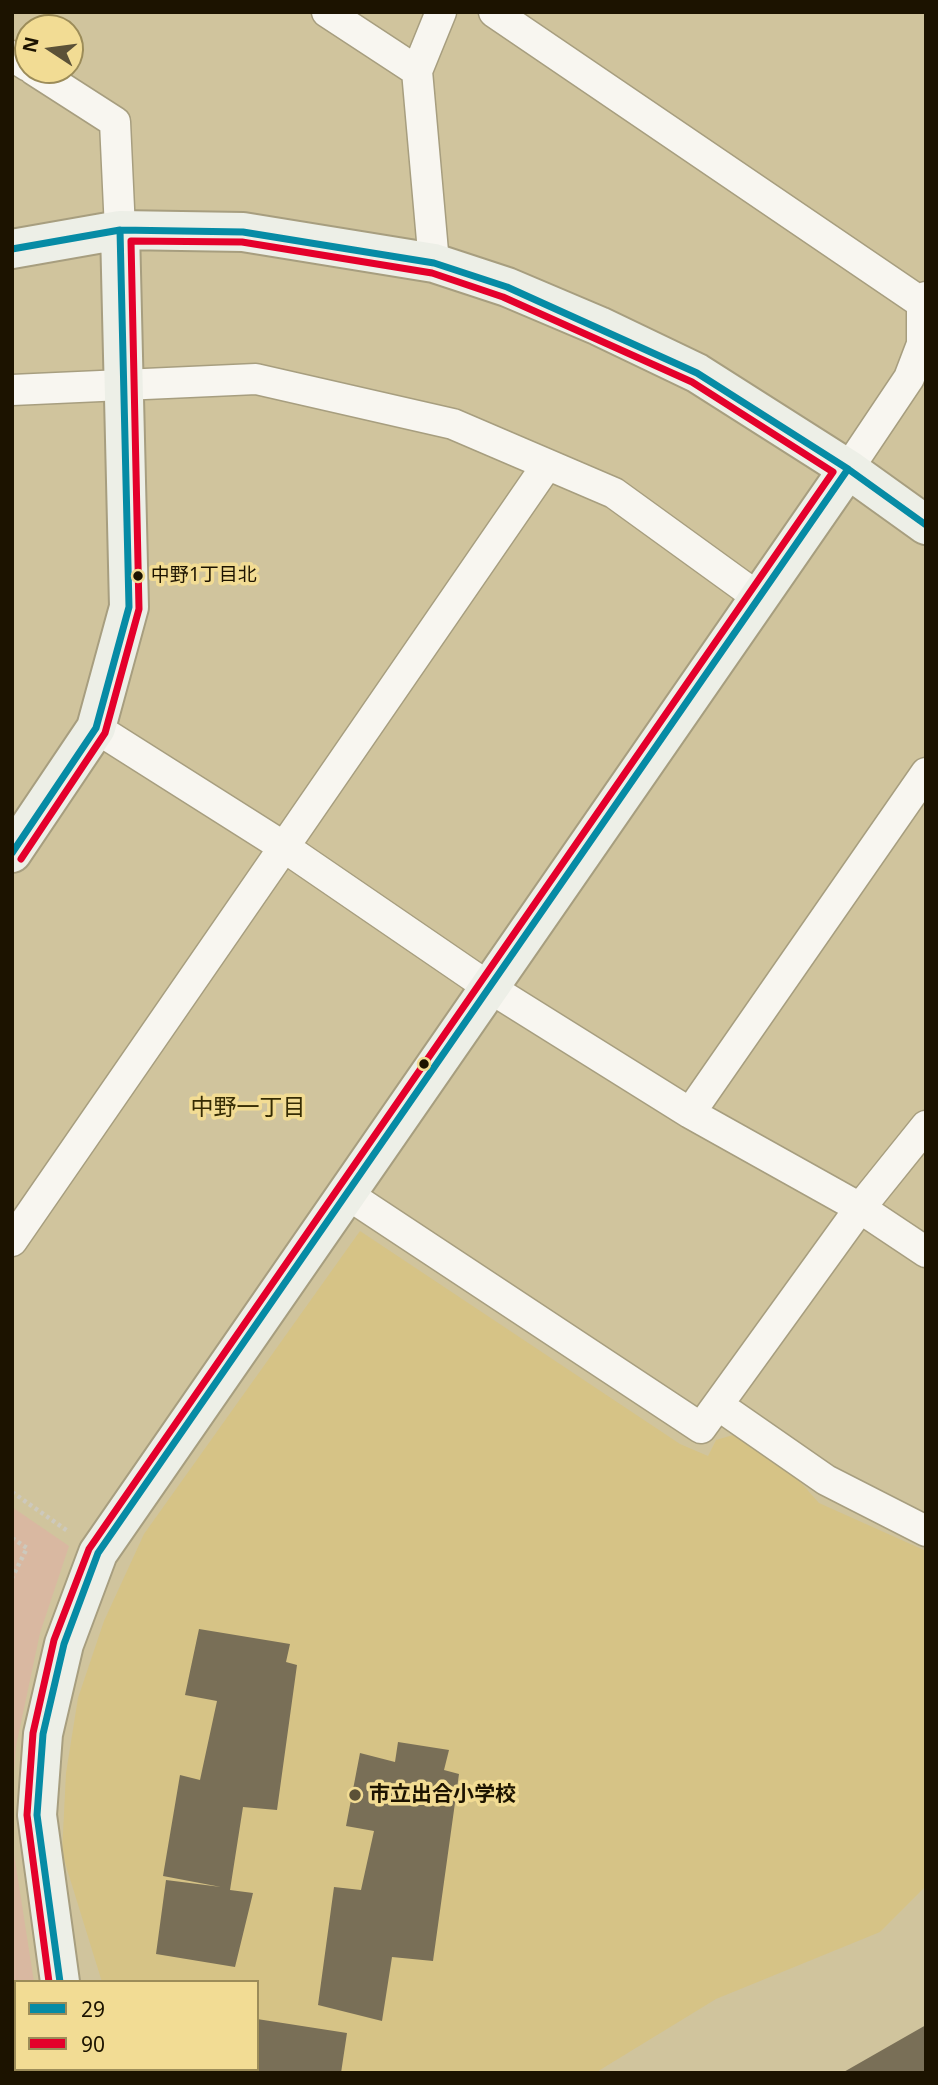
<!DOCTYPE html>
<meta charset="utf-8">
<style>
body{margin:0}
#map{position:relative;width:938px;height:2085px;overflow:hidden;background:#d0c49d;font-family:"Noto Sans",sans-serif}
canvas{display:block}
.frame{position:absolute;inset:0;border:14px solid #1c1300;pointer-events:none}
.legend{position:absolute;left:14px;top:1980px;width:245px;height:91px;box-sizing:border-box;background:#f2dc94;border:2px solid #9c8c59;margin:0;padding:9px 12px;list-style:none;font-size:21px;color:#1c1300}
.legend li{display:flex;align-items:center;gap:14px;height:35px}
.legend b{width:35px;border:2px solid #9c8c59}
.north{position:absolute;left:14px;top:14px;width:70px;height:70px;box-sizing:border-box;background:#f2dc94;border:2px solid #9c8c59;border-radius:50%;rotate:283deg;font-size:19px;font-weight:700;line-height:28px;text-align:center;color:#1c1300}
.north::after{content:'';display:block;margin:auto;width:24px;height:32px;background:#5b5137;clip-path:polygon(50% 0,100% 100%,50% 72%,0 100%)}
</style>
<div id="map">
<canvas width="938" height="2085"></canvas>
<div class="frame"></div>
<ul class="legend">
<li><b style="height:9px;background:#068ba5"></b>29</li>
<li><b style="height:9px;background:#e4002b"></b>90</li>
</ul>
<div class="north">N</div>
</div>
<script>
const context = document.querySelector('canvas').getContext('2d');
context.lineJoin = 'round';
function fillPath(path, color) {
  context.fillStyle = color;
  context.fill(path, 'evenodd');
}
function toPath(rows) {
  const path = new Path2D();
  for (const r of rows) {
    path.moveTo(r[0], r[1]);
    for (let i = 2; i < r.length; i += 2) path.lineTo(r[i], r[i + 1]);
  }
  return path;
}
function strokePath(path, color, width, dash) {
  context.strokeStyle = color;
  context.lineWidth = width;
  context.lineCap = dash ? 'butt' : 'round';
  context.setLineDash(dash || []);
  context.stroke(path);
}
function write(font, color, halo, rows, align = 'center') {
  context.font = font + ' "Noto Sans","Noto Sans JP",sans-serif';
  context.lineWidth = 7;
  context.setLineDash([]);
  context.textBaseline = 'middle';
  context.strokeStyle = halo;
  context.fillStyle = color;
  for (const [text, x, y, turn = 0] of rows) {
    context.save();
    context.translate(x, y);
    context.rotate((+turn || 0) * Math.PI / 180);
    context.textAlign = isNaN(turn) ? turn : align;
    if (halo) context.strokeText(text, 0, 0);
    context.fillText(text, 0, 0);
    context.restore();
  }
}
fillPath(toPath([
 [360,1231,680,1444,708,1456,716,1440,733,1435,793,1474,819,1503,926,1551,926,1886,880,1932,716,1999,595,2073,111,2073,110,2069,257,2069,257,1982,102,1982,62,1853,66,1773,78,1698,104,1621,144,1534]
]), '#d6c386');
fillPath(toPath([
 [12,1507,69,1546,40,1633,16,1746,13,1784,14,1854,34,1982,16,1982,16,2024,12,2025]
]), '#d9b8a1');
fillPath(toPath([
 [199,1629,290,1644,286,1662,297,1665,277,1810,243,1807,230,1890,253,1893,235,1967,156,1954,166,1880,221,1887,163,1876,180,1775,200,1780,217,1701,185,1695],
 [398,1742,449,1750,444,1770,459,1774,433,1961,392,1957,382,2021,318,2005,334,1887,361,1890,374,1831,346,1826,360,1753,395,1762],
 [257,2019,347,2033,341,2073,164,2073,165,2069,257,2069],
 [926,2025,926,2073,842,2073]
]), '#796f57');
const street = toPath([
 [327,12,417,71],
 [494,12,922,303],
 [12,56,28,66],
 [34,70,115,122,120,230],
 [434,263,417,71,441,12],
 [12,390,256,379,453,424,614,493,759,598],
 [848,469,909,378,922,344,922,303,926,297],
 [96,728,284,847,547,465],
 [690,1113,926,773],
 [347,1194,701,1428,860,1208,926,1126],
 [12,1241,284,847,490,988,690,1113,860,1208,926,1252],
 [718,1405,826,1480,926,1531],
 [12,2043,16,2042]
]);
const secondary = toPath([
 [12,249,120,230,243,232,434,263,507,287,599,326,697,373,848,469,926,525],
 [12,853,96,728,129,607,120,230],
 [60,1982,37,1815,43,1734,64,1644,98,1553,848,469],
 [73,2069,74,2073]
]);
strokePath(street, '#a79e7f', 33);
strokePath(secondary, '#a79e7f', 42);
strokePath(toPath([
 [12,1492,69,1532],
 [12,1538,27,1548,12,1578]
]), '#cdc9bd', 4.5, [3.5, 3.5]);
strokePath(street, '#f8f6f0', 30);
strokePath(secondary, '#edefe7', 38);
strokePath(toPath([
 [12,249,120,230,243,232,434,263,507,287,697,373,848,469,926,525],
 [12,853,96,728,129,607,120,230],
 [60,1982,37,1815,43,1734,64,1644,98,1553,848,469]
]), '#068ba5', 7);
strokePath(toPath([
 [21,859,105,733,139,609,131,241,242,242,432,273,503,297,692,382,833,472,89,1549,54,1640,33,1733,27,1815,49,1982]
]), '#e4002b', 7);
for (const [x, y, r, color] of [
 [138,576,6,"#1c1300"],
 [424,1064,6,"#1c1300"],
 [355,1795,7,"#5b5137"]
]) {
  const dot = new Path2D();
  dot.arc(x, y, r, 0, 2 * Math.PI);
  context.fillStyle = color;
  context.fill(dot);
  strokePath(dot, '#f2dc94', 2.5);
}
write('19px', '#1c1300', '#f2dc94', [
 ["中野1丁目北",151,576]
], 'left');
write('bold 21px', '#1c1300', '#f2dc94', [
 ["市立出合小学校",369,1795]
], 'left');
write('23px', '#352b03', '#f2dc94', [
 ["中野一丁目",248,1108]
]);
</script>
